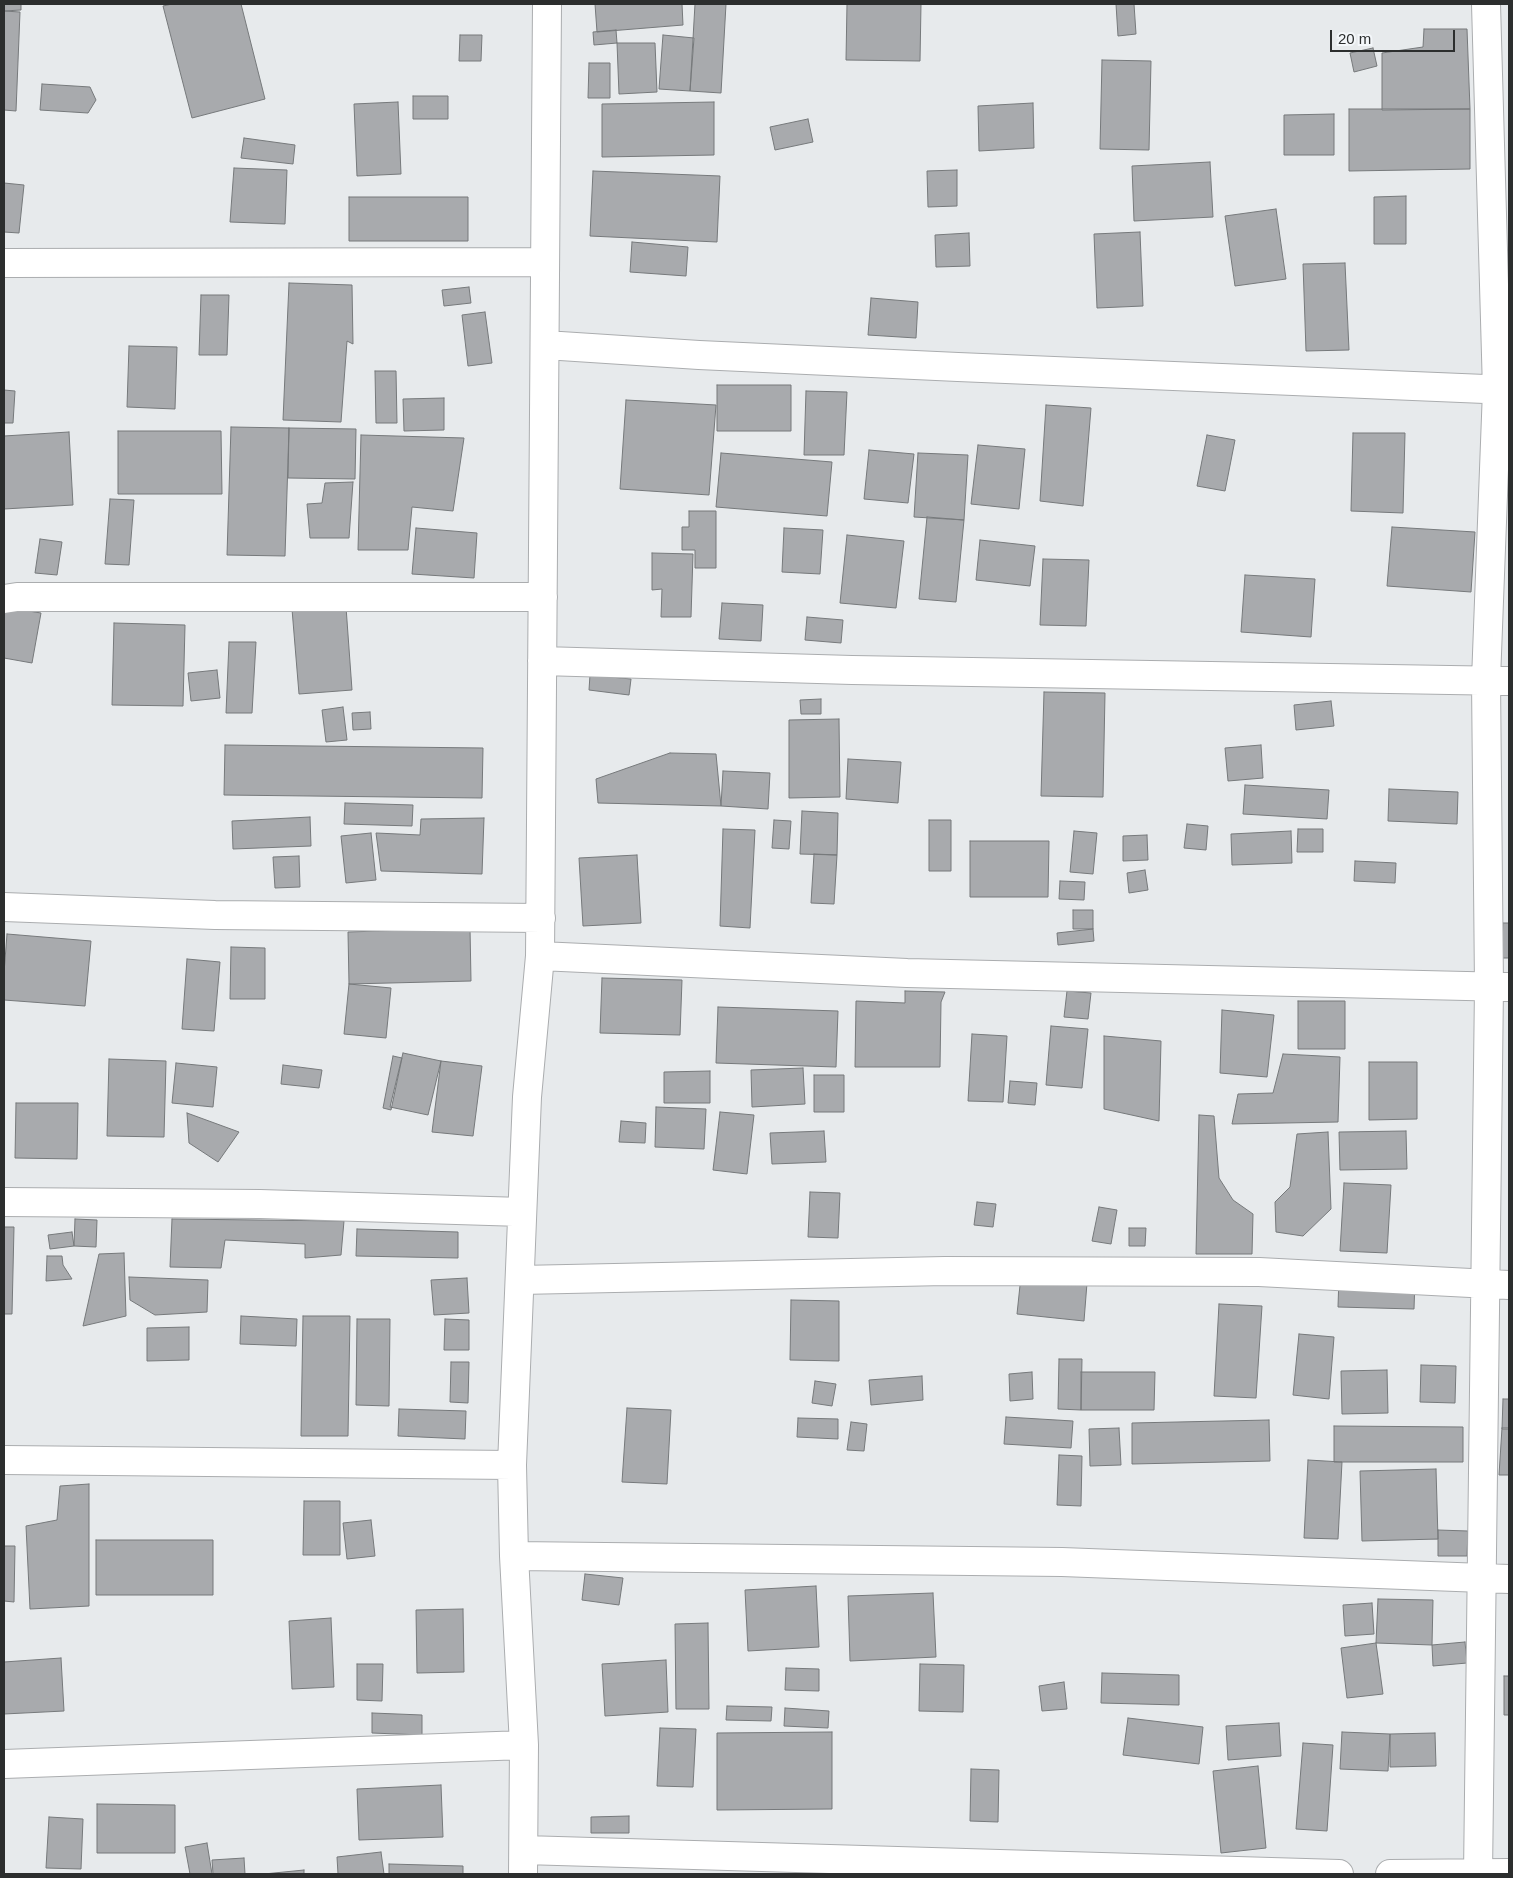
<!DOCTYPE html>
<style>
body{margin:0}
#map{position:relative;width:1513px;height:1878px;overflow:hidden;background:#e7eaec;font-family:Arial,sans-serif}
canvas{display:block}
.frame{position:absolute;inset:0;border:5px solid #2c2e2e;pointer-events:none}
.scale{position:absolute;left:1330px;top:30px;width:125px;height:22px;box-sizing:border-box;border:2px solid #2c2e2e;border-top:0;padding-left:6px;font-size:15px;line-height:18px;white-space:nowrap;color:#2c2e2e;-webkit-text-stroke:4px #f4f7fa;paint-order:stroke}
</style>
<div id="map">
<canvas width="1513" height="1878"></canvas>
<div class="frame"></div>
<div class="scale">20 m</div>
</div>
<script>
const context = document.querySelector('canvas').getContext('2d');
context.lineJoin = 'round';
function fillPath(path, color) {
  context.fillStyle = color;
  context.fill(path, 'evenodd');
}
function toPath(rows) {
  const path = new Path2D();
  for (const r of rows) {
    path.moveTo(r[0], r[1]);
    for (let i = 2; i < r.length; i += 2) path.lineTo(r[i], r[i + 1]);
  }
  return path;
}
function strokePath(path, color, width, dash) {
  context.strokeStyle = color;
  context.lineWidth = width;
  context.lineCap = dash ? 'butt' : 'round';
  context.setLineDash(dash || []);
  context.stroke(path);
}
const building = toPath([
 [4,4,21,4,21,10,4,11,4,4],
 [172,4,241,4,265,99,192,118,163,6,172,4],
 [595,4,682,4,683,25,597,32,595,4],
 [695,4,726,4,721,93,690,91,695,4],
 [847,4,921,4,920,61,846,60,847,4],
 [1116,4,1134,4,1136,34,1118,36,1116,4],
 [4,11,20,12,16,111,4,110,4,11],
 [1424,29,1467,29,1470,109,1382,110,1382,53,1423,47,1424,29],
 [616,30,617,43,594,45,593,32,616,30],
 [460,35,482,35,481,61,459,61,460,35],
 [663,35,694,38,690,91,659,89,663,35],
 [617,43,655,43,657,92,619,94,617,43],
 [1373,48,1377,66,1354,72,1350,53,1373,48],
 [1102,60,1151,61,1149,150,1100,149,1102,60],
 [589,63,610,63,610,98,588,98,589,63],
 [42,84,90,87,96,100,88,113,40,110,42,84],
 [413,96,448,96,448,119,413,119,413,96],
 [398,102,401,174,357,176,354,104,398,102],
 [714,102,714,155,602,157,602,104,714,102],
 [1033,103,1034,148,979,151,978,106,1033,103],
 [1349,109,1470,109,1470,169,1349,171,1349,109],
 [1334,114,1334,155,1284,155,1284,115,1334,114],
 [808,119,813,142,775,150,770,127,808,119],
 [244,138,295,145,293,164,241,158,244,138],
 [1210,162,1213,217,1134,221,1132,166,1210,162],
 [234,168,287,170,285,224,230,222,234,168],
 [957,170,957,206,928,207,927,171,957,170],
 [593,171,720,176,717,242,590,236,593,171],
 [4,183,24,185,19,233,4,232,4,183],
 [1406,196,1406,244,1374,244,1374,197,1406,196],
 [349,197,468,197,468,241,349,241,349,197],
 [1276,209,1286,279,1235,286,1225,216,1276,209],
 [1140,232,1143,306,1097,308,1094,234,1140,232],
 [969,233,970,266,936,267,935,235,969,233],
 [632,242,688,247,686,276,630,272,632,242],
 [1345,263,1349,350,1306,351,1303,264,1345,263],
 [289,283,352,285,353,344,347,341,341,422,283,420,289,283],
 [469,287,471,303,444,306,442,290,469,287],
 [201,295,229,295,227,355,199,355,201,295],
 [871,298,918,302,916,338,868,335,871,298],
 [485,312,492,363,468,366,462,315,485,312],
 [129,346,177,347,175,409,127,407,129,346],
 [375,371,396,371,397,423,376,423,375,371],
 [717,385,791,385,791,431,717,431,717,385],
 [4,390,15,391,13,423,4,423,4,390],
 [806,391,847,392,844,455,804,455,806,391],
 [444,398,444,430,404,431,403,399,444,398],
 [626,400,716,405,709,495,620,489,626,400],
 [1046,405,1091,408,1083,506,1040,501,1046,405],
 [231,427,289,428,285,556,227,555,231,427],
 [289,428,356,429,355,479,288,478,289,428],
 [118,431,221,431,222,494,118,494,118,431],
 [69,432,73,505,4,509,4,436,69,432],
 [1353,433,1405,433,1403,513,1351,511,1353,433],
 [361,435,464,438,453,511,412,507,408,550,358,550,361,435],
 [1207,435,1235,440,1225,491,1197,486,1207,435],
 [978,445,1025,449,1019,509,971,504,978,445],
 [869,450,914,454,908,503,864,499,869,450],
 [721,453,832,462,827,516,716,507,721,453],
 [918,453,968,455,964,520,914,517,918,453],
 [353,482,349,538,310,538,307,504,322,503,325,483,353,482],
 [110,499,134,500,129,565,105,564,110,499],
 [689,511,716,511,716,568,695,568,695,550,682,550,682,527,689,527,689,511],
 [927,517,964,520,956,602,919,599,927,517],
 [1392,527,1475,532,1471,592,1387,586,1392,527],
 [416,528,477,533,474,578,412,574,416,528],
 [784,528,823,530,820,574,782,572,784,528],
 [847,535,904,541,896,608,840,603,847,535],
 [40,539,62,542,57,575,35,573,40,539],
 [980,540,1035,546,1030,586,976,580,980,540],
 [652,553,693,554,691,617,661,617,662,589,652,590,652,553],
 [1043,559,1089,560,1086,626,1040,625,1043,559],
 [1245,575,1315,579,1311,637,1241,632,1245,575],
 [345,593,352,690,299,694,291,597,345,593],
 [722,603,763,605,761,641,719,639,722,603],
 [4,607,41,613,32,663,4,658,4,607],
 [807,617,843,620,841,643,805,640,807,617],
 [114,623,185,625,183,706,112,705,114,623],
 [229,642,256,642,252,713,226,713,229,642],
 [217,670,220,698,191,701,188,673,217,670],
 [590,675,631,679,629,695,589,690,590,675],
 [1044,692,1105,693,1103,797,1041,796,1044,692],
 [821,699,821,714,801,714,800,700,821,699],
 [1331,701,1334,726,1296,730,1294,705,1331,701],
 [343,707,347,740,326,742,322,710,343,707],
 [370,712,371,729,353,730,352,713,370,712],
 [839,719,840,797,789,798,789,720,839,719],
 [225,745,483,748,482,798,224,795,225,745],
 [1261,745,1263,778,1228,781,1225,748,1261,745],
 [670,753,716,754,721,806,598,803,596,779,670,753],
 [848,759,901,762,898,803,846,799,848,759],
 [723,771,770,773,768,809,721,806,723,771],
 [1245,785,1329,790,1327,819,1243,814,1245,785],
 [1389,789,1458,792,1457,824,1388,821,1389,789],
 [345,803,413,805,412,826,344,824,345,803],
 [802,811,838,813,837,855,800,854,802,811],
 [310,817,311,846,233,849,232,821,310,817],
 [484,818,482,874,381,871,376,833,420,835,421,819,484,818],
 [774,820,791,821,789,849,772,848,774,820],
 [929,820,951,820,951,871,929,871,929,820],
 [1187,824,1208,826,1206,850,1184,848,1187,824],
 [723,829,755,830,750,928,720,926,723,829],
 [1298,829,1323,829,1323,852,1297,852,1298,829],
 [1074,831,1097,833,1093,874,1070,872,1074,831],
 [1291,831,1292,863,1232,865,1231,834,1291,831],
 [371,833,376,880,346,883,341,836,371,833],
 [1147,835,1148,860,1123,861,1123,836,1147,835],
 [970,841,1049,841,1048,897,970,897,970,841],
 [814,854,837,855,834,904,811,903,814,854],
 [637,855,641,923,583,926,579,858,637,855],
 [299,856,300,887,275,888,273,857,299,856],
 [1355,861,1396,863,1395,883,1354,881,1355,861],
 [1145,870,1148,890,1129,893,1127,873,1145,870],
 [1060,881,1085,882,1084,900,1059,899,1060,881],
 [1073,910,1093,910,1093,929,1073,929,1073,910],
 [1503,923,1509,923,1509,958,1501,958,1503,923],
 [470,928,471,981,349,984,348,932,470,928],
 [1093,929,1094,941,1058,945,1057,933,1093,929],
 [7,934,91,941,85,1006,4,1000,4,973,7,934],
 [231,947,265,948,265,999,230,999,231,947],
 [187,959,220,962,214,1031,182,1029,187,959],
 [602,978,682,980,680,1035,600,1033,602,978],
 [349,984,391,988,386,1038,344,1034,349,984],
 [905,991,945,992,941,1002,940,1067,855,1067,856,1001,905,1003,905,991],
 [1067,991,1091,993,1088,1019,1064,1017,1067,991],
 [1298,1001,1345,1001,1345,1049,1298,1049,1298,1001],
 [718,1007,838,1011,836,1067,716,1063,718,1007],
 [1222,1010,1274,1015,1267,1077,1220,1073,1222,1010],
 [1051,1026,1088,1029,1082,1088,1046,1085,1051,1026],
 [972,1034,1007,1036,1003,1102,968,1101,972,1034],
 [1104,1036,1161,1041,1159,1121,1104,1109,1104,1036],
 [403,1053,441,1061,428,1115,390,1107,403,1053],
 [1283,1054,1340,1057,1338,1122,1232,1124,1238,1094,1273,1093,1283,1054],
 [393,1056,402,1058,391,1110,383,1108,393,1056],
 [109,1059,166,1061,164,1137,107,1136,109,1059],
 [441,1061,482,1066,473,1136,432,1132,441,1061],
 [1369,1062,1417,1062,1417,1119,1369,1120,1369,1062],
 [176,1063,217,1067,213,1107,172,1103,176,1063],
 [283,1065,322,1070,319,1088,281,1084,283,1065],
 [803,1068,805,1104,752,1107,751,1070,803,1068],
 [710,1071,710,1103,664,1103,664,1072,710,1071],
 [814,1075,844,1075,844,1112,814,1112,814,1075],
 [1010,1081,1037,1083,1035,1105,1008,1103,1010,1081],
 [16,1103,78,1103,77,1159,15,1158,16,1103],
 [656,1107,706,1109,704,1149,655,1147,656,1107],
 [720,1112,754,1115,747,1174,713,1170,720,1112],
 [187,1113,239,1132,218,1162,189,1143,187,1113],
 [1199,1115,1214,1116,1219,1178,1233,1200,1253,1214,1252,1254,1196,1254,1199,1115],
 [621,1121,646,1123,645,1143,619,1142,621,1121],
 [824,1131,826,1162,772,1164,770,1133,824,1131],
 [1406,1131,1407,1169,1340,1170,1339,1132,1406,1131],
 [1328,1132,1331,1209,1303,1236,1276,1232,1275,1202,1290,1187,1297,1134,1328,1132],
 [1344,1183,1391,1185,1387,1253,1340,1251,1344,1183],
 [810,1192,840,1193,838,1238,808,1237,810,1192],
 [977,1202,996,1204,993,1227,974,1225,977,1202],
 [1099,1207,1117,1210,1111,1244,1092,1241,1099,1207],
 [75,1219,97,1220,96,1247,74,1246,75,1219],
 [172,1219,344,1221,341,1255,305,1258,305,1244,225,1240,221,1268,170,1267,172,1219],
 [4,1227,14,1227,12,1314,4,1314,4,1227],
 [1129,1228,1146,1228,1145,1246,1129,1246,1129,1228],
 [357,1229,458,1232,458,1258,356,1256,357,1229],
 [72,1232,74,1246,50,1249,48,1235,72,1232],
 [124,1253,126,1316,83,1326,99,1254,124,1253],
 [47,1256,62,1256,63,1265,72,1279,46,1281,47,1256],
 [1021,1276,1087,1283,1084,1321,1017,1314,1021,1276],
 [1339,1276,1415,1279,1414,1309,1338,1307,1339,1276],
 [129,1277,208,1280,207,1312,155,1315,130,1300,129,1277],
 [467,1278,469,1313,434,1315,431,1280,467,1278],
 [791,1300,839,1301,839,1361,790,1360,791,1300],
 [1219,1304,1262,1306,1256,1398,1214,1396,1219,1304],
 [241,1316,297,1319,296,1346,240,1344,241,1316],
 [303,1316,350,1316,348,1436,301,1436,303,1316],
 [357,1319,390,1319,389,1406,356,1405,357,1319],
 [445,1319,469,1320,469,1350,444,1350,445,1319],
 [189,1327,189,1360,147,1361,147,1328,189,1327],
 [1299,1334,1334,1337,1329,1399,1293,1395,1299,1334],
 [1059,1359,1082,1359,1081,1410,1058,1409,1059,1359],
 [451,1362,469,1362,468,1403,450,1402,451,1362],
 [1421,1365,1456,1366,1455,1403,1420,1402,1421,1365],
 [1387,1370,1388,1413,1342,1414,1341,1371,1387,1370],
 [1032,1372,1033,1399,1010,1401,1009,1374,1032,1372],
 [1081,1372,1155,1372,1154,1410,1081,1410,1081,1372],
 [922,1376,923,1400,871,1405,869,1380,922,1376],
 [815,1381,836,1384,832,1406,812,1403,815,1381],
 [1503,1399,1509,1399,1509,1429,1502,1429,1503,1399],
 [627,1408,671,1410,667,1484,622,1482,627,1408],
 [399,1409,466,1411,465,1439,398,1436,399,1409],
 [1006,1417,1073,1421,1071,1448,1004,1444,1006,1417],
 [798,1418,838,1419,838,1439,797,1437,798,1418],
 [1269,1420,1270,1461,1132,1464,1132,1423,1269,1420],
 [851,1422,867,1424,864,1451,847,1450,851,1422],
 [1334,1426,1463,1427,1463,1462,1334,1462,1334,1426],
 [1119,1428,1121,1465,1090,1466,1089,1429,1119,1428],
 [1502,1428,1509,1428,1509,1475,1499,1475,1502,1428],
 [1059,1455,1082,1456,1081,1506,1057,1505,1059,1455],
 [1308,1460,1342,1462,1338,1539,1304,1538,1308,1460],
 [1436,1469,1438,1539,1362,1541,1360,1471,1436,1469],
 [89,1484,89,1606,30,1609,26,1526,57,1520,60,1486,89,1484],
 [304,1501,340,1501,340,1555,303,1555,304,1501],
 [371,1520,375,1556,347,1559,343,1523,371,1520],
 [1438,1530,1468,1531,1467,1556,1438,1556,1438,1530],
 [96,1540,213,1540,213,1595,96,1595,96,1540],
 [4,1546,15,1546,14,1602,4,1601,4,1546],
 [585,1574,623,1578,619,1605,582,1600,585,1574],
 [816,1586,819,1647,748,1651,745,1590,816,1586],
 [933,1593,936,1657,850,1661,848,1596,933,1593],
 [1378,1599,1433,1600,1432,1645,1376,1643,1378,1599],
 [1372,1603,1374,1634,1345,1636,1343,1605,1372,1603],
 [463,1609,464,1672,417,1673,416,1610,463,1609],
 [331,1618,334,1687,292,1689,289,1621,331,1618],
 [708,1623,709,1709,676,1709,675,1624,708,1623],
 [1465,1642,1467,1663,1433,1666,1432,1645,1465,1642],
 [1376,1643,1383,1694,1347,1698,1341,1648,1376,1643],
 [61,1658,64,1711,4,1714,4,1662,61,1658],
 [666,1660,668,1712,605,1716,602,1664,666,1660],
 [357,1664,383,1664,382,1701,357,1700,357,1664],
 [920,1664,964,1665,963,1712,919,1711,920,1664],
 [786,1668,819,1669,819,1691,785,1690,786,1668],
 [1102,1673,1179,1675,1179,1705,1101,1703,1102,1673],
 [1504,1676,1509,1676,1509,1715,1504,1715,1504,1676],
 [1064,1682,1067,1709,1042,1711,1039,1686,1064,1682],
 [727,1706,772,1707,771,1721,726,1720,727,1706],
 [785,1708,829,1711,828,1728,784,1726,785,1708],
 [372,1713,422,1715,422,1735,372,1733,372,1713],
 [1128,1718,1203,1727,1199,1764,1123,1755,1128,1718],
 [1279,1723,1281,1756,1228,1760,1226,1726,1279,1723],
 [660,1728,696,1729,693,1787,657,1786,660,1728],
 [832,1732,832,1809,717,1810,717,1733,832,1732],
 [1342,1732,1390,1734,1388,1771,1340,1769,1342,1732],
 [1435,1733,1436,1766,1390,1767,1390,1734,1435,1733],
 [1303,1743,1333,1745,1327,1831,1296,1829,1303,1743],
 [1258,1766,1266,1848,1221,1853,1213,1771,1258,1766],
 [971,1769,999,1770,998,1822,970,1821,971,1769],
 [441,1785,443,1837,359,1840,357,1789,441,1785],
 [97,1804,175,1805,175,1853,97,1853,97,1804],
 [629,1816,629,1833,591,1833,591,1817,629,1816],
 [49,1817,83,1819,81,1869,46,1868,49,1817],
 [207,1843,212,1874,190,1874,185,1847,207,1843],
 [381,1852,384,1874,338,1874,337,1857,381,1852],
 [244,1858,245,1874,213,1874,212,1860,244,1858],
 [389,1864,463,1866,463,1874,389,1874,389,1864],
 [304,1870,304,1874,264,1874,304,1870]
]);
fillPath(building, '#a8aaad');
strokePath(building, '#76797b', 1);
const minor = toPath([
 [4,263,544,262],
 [545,345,699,355,958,367,1509,390],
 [4,599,17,597,543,597],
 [542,661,852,670,1509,681],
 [4,907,215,915,541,918],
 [540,956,907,973,1509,987],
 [4,1202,260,1204,522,1212],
 [520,1280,945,1271,1259,1272,1509,1285],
 [4,1460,512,1465],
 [514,1556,1062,1562,1509,1579],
 [4,1764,524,1745],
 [524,1850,1339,1874],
 [523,1874,524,1745,514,1556,512,1465,527,1097,540,956,547,4],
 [1390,1874,1509,1873],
 [1478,1874,1489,987,1486,680,1497,390,1486,4]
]);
strokePath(minor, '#abadaf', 30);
strokePath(minor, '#fff', 28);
</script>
